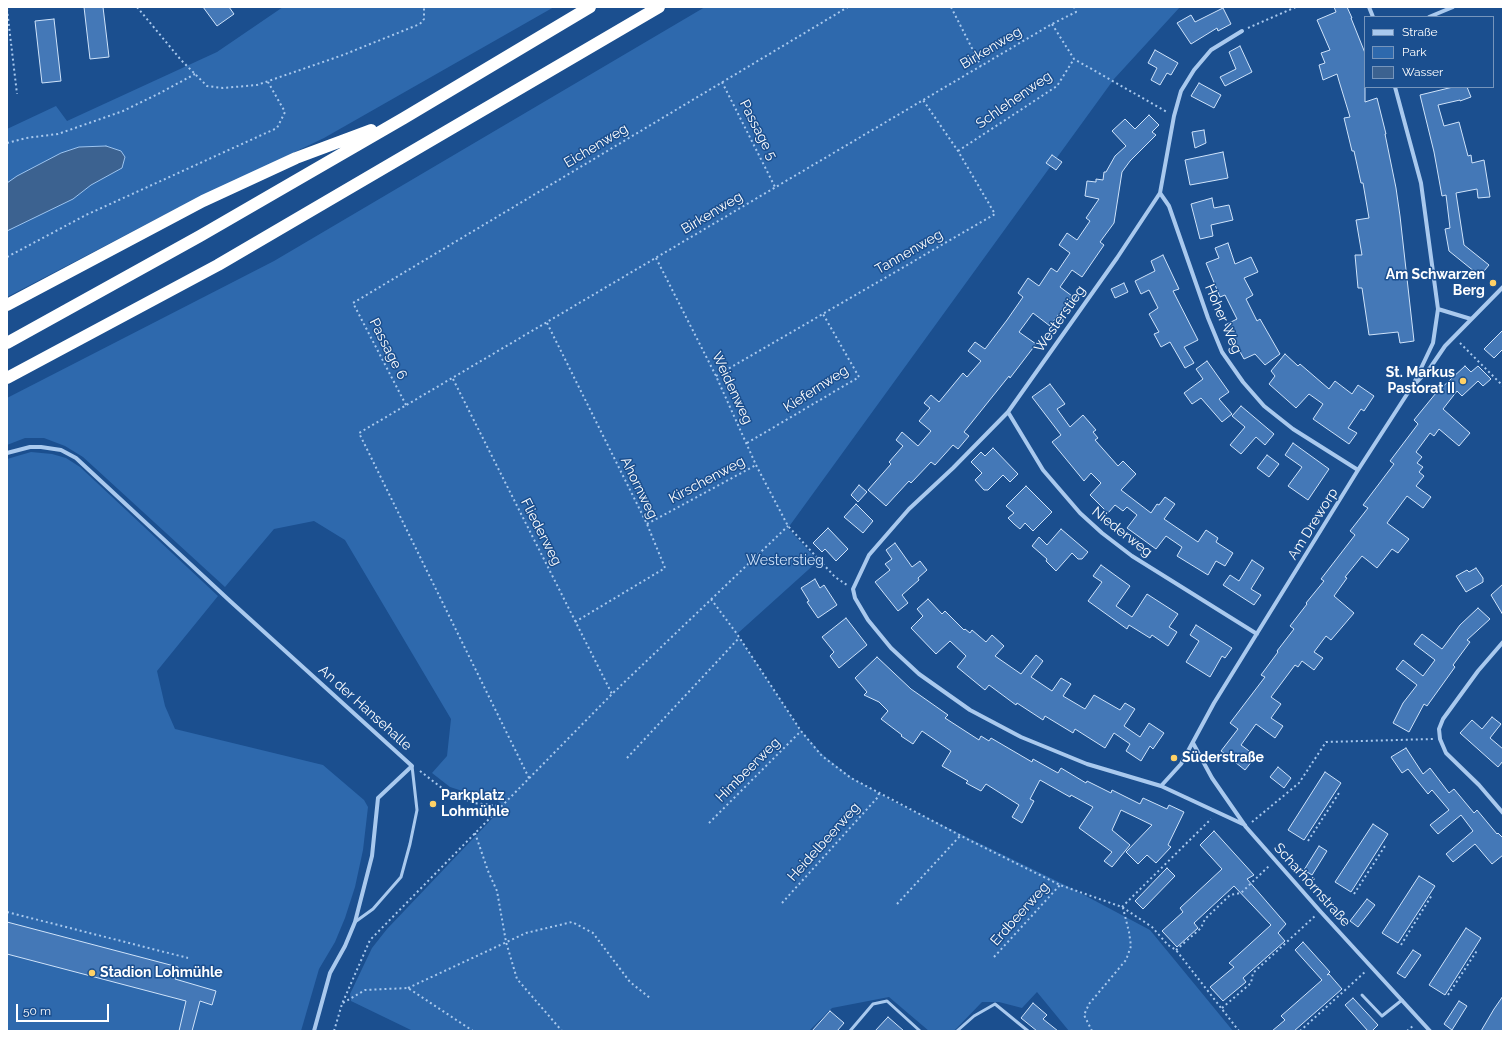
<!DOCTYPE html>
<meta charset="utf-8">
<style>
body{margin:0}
#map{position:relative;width:1510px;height:1038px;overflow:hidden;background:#1b4f8f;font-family:Raleway,sans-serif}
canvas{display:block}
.frame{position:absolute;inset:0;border:8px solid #fff;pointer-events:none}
.legend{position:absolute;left:1364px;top:16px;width:130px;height:72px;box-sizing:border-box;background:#1b4f8f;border:1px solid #7695bc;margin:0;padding:5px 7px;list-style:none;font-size:12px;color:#fff}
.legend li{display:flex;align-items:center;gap:8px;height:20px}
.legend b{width:20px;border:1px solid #7695bc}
.scale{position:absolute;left:16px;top:1004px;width:93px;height:18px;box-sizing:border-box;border:2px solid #fff;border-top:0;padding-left:5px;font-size:12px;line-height:14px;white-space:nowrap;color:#fff;-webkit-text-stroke:3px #1b4f8f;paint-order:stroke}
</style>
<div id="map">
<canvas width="1510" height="1038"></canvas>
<div class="frame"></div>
<ul class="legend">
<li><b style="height:5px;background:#a9c9ee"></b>Straße</li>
<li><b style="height:11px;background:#2e69ad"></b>Park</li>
<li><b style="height:11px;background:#3c6290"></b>Wasser</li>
</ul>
<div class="scale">50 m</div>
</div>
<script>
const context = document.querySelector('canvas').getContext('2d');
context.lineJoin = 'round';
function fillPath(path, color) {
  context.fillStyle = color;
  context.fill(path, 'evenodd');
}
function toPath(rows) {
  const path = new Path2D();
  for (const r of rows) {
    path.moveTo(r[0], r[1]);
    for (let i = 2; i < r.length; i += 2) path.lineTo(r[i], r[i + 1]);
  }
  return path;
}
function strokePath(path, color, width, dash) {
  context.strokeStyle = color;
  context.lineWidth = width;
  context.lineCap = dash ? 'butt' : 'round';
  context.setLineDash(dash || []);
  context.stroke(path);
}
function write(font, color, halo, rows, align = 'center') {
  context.font = font + ' Raleway,sans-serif';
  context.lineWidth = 3;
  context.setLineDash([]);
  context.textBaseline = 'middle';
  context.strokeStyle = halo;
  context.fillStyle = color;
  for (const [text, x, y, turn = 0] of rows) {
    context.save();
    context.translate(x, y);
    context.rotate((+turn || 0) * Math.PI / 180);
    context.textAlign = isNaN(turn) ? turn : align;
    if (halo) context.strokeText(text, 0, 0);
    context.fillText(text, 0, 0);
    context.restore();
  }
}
fillPath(toPath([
 [283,7,554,7,324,138,168,213,7,297,7,129,56,106,67,121,217,52],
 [705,7,1180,7,1114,79,788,528,818,561,737,634,801,731,822,754,852,778,893,801,1069,887,1150,930,1233,1031,1069,1031,1037,992,1022,1008,999,1002,982,1002,955,1030,943,1031,929,1031,889,997,832,1008,809,1031,413,1031,351,1001,350,994,372,948,387,929,504,806,495,799,487,799,450,787,432,773,447,756,451,719,345,540,314,521,274,529,225,587,83,457,65,446,44,438,25,438,7,445,7,398,274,261],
 [31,452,52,454,66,458,80,467,218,596,157,671,165,706,175,729,323,765,364,800,368,807,363,850,355,887,345,918,335,942,319,969,301,1031,7,1031,7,459]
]), '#2e69ad');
const water = toPath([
 [106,146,121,151,125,157,122,168,91,185,73,199,7,231,7,183,17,176,61,153,79,147,106,146]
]);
fillPath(water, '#3c6290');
strokePath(water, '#9cc4f0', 1);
const building = toPath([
 [84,7,103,7,109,57,90,59,84,7],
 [203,7,229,7,234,14,217,26,203,7],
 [1334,7,1347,7,1352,18,1351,18,1365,53,1365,102,1377,98,1386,134,1385,134,1396,188,1400,216,1414,341,1400,343,1398,332,1369,335,1362,288,1358,288,1355,255,1362,255,1356,220,1369,218,1363,183,1361,183,1354,151,1352,151,1344,118,1350,117,1339,81,1337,74,1323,80,1319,65,1325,63,1321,53,1330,50,1317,20,1336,12,1334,7],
 [1223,8,1231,24,1218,31,1217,28,1191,44,1177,23,1191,15,1195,22,1223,8],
 [54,19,61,81,42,83,35,21,54,19],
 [1240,46,1252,72,1225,86,1220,77,1236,69,1229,52,1240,46],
 [1155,50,1178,63,1171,75,1167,73,1160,85,1151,80,1157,68,1148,63,1155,50],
 [1199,83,1221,95,1214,108,1191,96,1199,83],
 [1453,87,1467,87,1471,97,1460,101,1460,100,1438,105,1444,126,1459,122,1468,156,1471,155,1472,163,1484,160,1490,197,1478,198,1477,189,1456,193,1464,245,1489,265,1480,276,1449,251,1445,229,1450,228,1446,195,1442,196,1434,152,1420,95,1453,87],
 [1149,115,1159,125,1152,132,1156,135,1130,161,1122,172,1114,223,1100,242,1104,245,1082,277,1072,270,1060,287,1072,296,1050,326,1033,313,1019,332,1036,344,1010,378,1009,376,964,432,969,436,958,449,953,445,935,465,931,462,911,483,909,481,886,506,868,490,891,464,889,462,903,446,896,440,902,432,918,446,931,431,919,421,930,408,924,403,931,395,939,402,963,373,967,377,981,361,968,351,975,342,985,349,1007,320,1023,297,1018,293,1028,278,1039,286,1051,268,1057,272,1070,253,1059,245,1067,233,1077,240,1090,221,1086,218,1099,199,1085,196,1087,181,1096,182,1096,179,1103,180,1104,172,1106,172,1115,156,1126,146,1112,131,1125,119,1135,129,1149,115],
 [1204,130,1206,143,1195,148,1192,132,1204,130],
 [1223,152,1228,178,1190,185,1185,160,1223,152],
 [1052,155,1062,162,1056,170,1046,163,1052,155],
 [1212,198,1214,208,1229,205,1233,220,1211,225,1213,236,1200,239,1191,204,1212,198],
 [1228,243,1235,264,1251,257,1258,272,1244,278,1253,295,1246,299,1257,321,1260,319,1280,354,1265,365,1255,354,1244,359,1225,325,1237,319,1225,295,1220,297,1206,263,1219,258,1215,248,1228,243],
 [1163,255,1179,289,1173,291,1198,340,1184,347,1194,363,1185,368,1170,342,1161,347,1154,334,1159,332,1149,314,1158,308,1149,290,1141,294,1135,281,1155,271,1151,261,1163,255],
 [1124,283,1128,292,1115,298,1111,289,1124,283],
 [1503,330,1503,349,1494,358,1484,349,1503,330],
 [1285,354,1298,366,1300,364,1329,389,1335,381,1352,394,1358,385,1374,396,1364,411,1361,409,1348,428,1357,433,1349,444,1313,419,1323,404,1309,394,1296,408,1269,384,1275,376,1271,371,1285,354],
 [1207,361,1229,392,1219,399,1232,414,1222,422,1201,398,1192,404,1184,393,1203,379,1196,369,1207,361],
 [1465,366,1471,372,1478,366,1491,379,1483,386,1478,381,1462,396,1457,391,1443,409,1470,433,1459,446,1439,429,1434,436,1430,433,1416,452,1422,457,1417,463,1423,467,1419,472,1424,476,1416,486,1431,497,1423,508,1407,496,1387,523,1409,539,1398,553,1392,549,1377,568,1362,556,1345,577,1347,578,1334,596,1354,613,1331,640,1326,636,1314,652,1323,658,1314,670,1302,661,1298,667,1295,665,1271,697,1281,704,1271,718,1283,726,1275,738,1256,724,1241,745,1256,756,1245,770,1221,751,1238,729,1230,723,1265,677,1261,675,1278,652,1277,651,1294,629,1290,626,1307,604,1306,603,1324,581,1321,579,1355,535,1350,531,1368,508,1363,505,1394,464,1390,461,1418,424,1414,420,1436,393,1465,366],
 [1050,384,1065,404,1057,409,1070,427,1083,415,1096,430,1093,432,1098,438,1095,440,1118,466,1123,461,1136,474,1121,490,1151,513,1157,504,1159,505,1165,497,1175,504,1164,519,1198,542,1206,530,1218,538,1216,542,1233,553,1225,566,1216,561,1208,575,1177,556,1182,547,1166,536,1156,549,1127,528,1137,515,1127,507,1123,511,1115,505,1108,513,1090,495,1101,483,1091,473,1084,481,1052,442,1061,435,1032,397,1050,384],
 [1241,406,1274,434,1265,445,1256,437,1241,454,1230,445,1245,427,1232,416,1241,406],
 [1293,443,1329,469,1308,500,1288,486,1302,467,1285,455,1293,443],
 [993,448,1018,474,1010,482,1003,475,988,490,984,490,975,480,982,473,971,462,981,452,985,456,993,448],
 [1267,455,1279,464,1269,477,1257,468,1267,455],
 [859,485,867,492,858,502,851,495,859,485],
 [1026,486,1052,512,1033,531,1025,523,1020,529,1014,524,1008,518,1014,513,1006,506,1026,486],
 [856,504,873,521,863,533,844,517,856,504],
 [828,528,848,549,836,561,825,549,822,552,813,543,828,528],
 [1061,529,1088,552,1082,559,1078,559,1072,553,1056,571,1046,561,1047,559,1032,546,1039,537,1047,545,1061,529],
 [895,543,912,567,920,561,927,570,918,578,919,580,902,595,908,603,898,611,875,582,890,570,885,564,892,559,886,550,895,543],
 [1252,560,1264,568,1251,589,1261,595,1254,605,1223,585,1230,575,1239,581,1252,560],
 [1101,565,1130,586,1116,606,1132,617,1147,594,1178,614,1169,627,1177,632,1168,646,1152,635,1150,638,1129,625,1127,629,1088,601,1102,582,1093,576,1101,565],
 [1476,568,1483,578,1483,582,1466,592,1456,576,1467,570,1469,572,1476,568],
 [815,579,820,588,824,585,837,605,818,618,807,602,809,601,801,588,815,579],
 [1503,584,1503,615,1491,595,1503,584],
 [928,599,942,614,945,611,964,630,965,629,970,633,972,630,986,642,992,635,1004,646,995,656,1021,674,1036,655,1043,661,1031,677,1052,691,1061,678,1071,684,1063,696,1085,709,1094,695,1120,710,1125,703,1135,709,1124,726,1140,737,1149,723,1164,733,1153,749,1150,746,1141,761,1126,751,1130,744,1114,733,1105,748,1075,729,1073,733,1045,716,1043,720,1017,703,1016,705,989,685,985,690,957,667,966,656,950,641,936,654,911,628,923,616,917,609,928,599],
 [1478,608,1490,619,1467,640,1470,642,1453,665,1455,667,1427,706,1424,704,1409,732,1393,723,1403,703,1417,685,1396,669,1403,660,1423,676,1435,660,1414,644,1422,634,1442,649,1460,625,1478,608],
 [846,618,867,645,839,668,830,656,834,652,822,637,846,618],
 [1196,625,1232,648,1225,658,1222,656,1210,677,1186,662,1199,641,1190,635,1196,625],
 [877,657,911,689,948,715,945,718,979,740,981,736,989,741,991,738,1032,762,1033,759,1058,773,1061,768,1086,783,1087,781,1111,793,1112,790,1140,804,1143,798,1167,809,1169,805,1184,812,1168,845,1171,847,1156,863,1147,855,1138,864,1126,852,1152,825,1121,810,1112,830,1130,845,1112,867,1104,861,1112,852,1079,828,1093,807,1071,795,1070,797,1040,780,1030,799,1034,801,1022,823,1012,817,1019,805,986,784,981,791,966,783,968,781,942,766,951,751,922,731,913,744,901,736,902,735,881,719,888,711,879,702,864,695,867,692,855,678,877,657],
 [1492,717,1501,724,1490,738,1503,749,1503,761,1498,767,1460,733,1472,720,1482,729,1492,717],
 [1406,748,1423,774,1430,768,1449,793,1454,789,1474,813,1477,810,1497,834,1498,833,1503,838,1503,855,1492,864,1475,844,1453,862,1446,854,1473,831,1461,815,1438,834,1430,825,1449,810,1432,790,1428,794,1408,769,1402,773,1391,757,1406,748],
 [1278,767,1291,778,1284,788,1270,777,1278,767],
 [1325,772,1341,783,1304,840,1288,830,1325,772],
 [1373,824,1388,834,1351,892,1335,882,1373,824],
 [1214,831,1254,875,1247,879,1286,924,1278,933,1285,941,1243,978,1246,982,1223,1001,1210,987,1234,967,1229,963,1271,925,1234,886,1194,923,1198,928,1177,947,1162,931,1183,912,1180,908,1222,869,1200,845,1214,831],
 [1319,846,1327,851,1312,875,1304,870,1319,846],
 [1167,868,1175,876,1143,909,1135,901,1167,868],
 [1419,876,1435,886,1398,943,1382,933,1419,876],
 [1367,899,1375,905,1358,927,1350,921,1367,899],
 [7,922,178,967,175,979,216,991,212,1005,200,1001,192,1031,179,1031,186,1001,7,954,7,922],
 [1466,928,1481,938,1445,995,1429,985,1466,928],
 [1303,942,1330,972,1327,975,1329,974,1342,989,1294,1031,1272,1031,1285,1020,1281,1016,1322,980,1295,950,1303,942],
 [1413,950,1421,955,1405,978,1397,973,1413,950],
 [1503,996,1503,1031,1481,1031,1494,1009,1503,996],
 [1353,998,1378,1025,1372,1031,1368,1031,1345,1005,1353,998],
 [1459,1001,1467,1006,1452,1030,1444,1024,1459,1001],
 [1033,1003,1047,1015,1043,1019,1058,1031,1037,1031,1021,1018,1033,1003],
 [830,1011,844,1023,837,1031,812,1031,830,1011],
 [888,1017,904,1031,875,1031,888,1017]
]);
fillPath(building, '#4478b7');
strokePath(building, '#cfe3fa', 1);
strokePath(toPath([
 [137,7,181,60,207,86,223,88,257,85,343,55,420,24,424,19,424,7],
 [951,7,981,66],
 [7,9,17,94],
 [1052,24,1074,59,1167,112],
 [1248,28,1296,7],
 [722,82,775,187],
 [7,143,26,138,58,134,123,111,160,93,195,74],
 [958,151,1057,86,1074,59],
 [7,257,86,215,277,128,285,112,268,82],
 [656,258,716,376,756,465,788,526,835,577,847,585],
 [547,323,647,524,665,568,575,622],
 [1460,343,1503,386],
 [716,376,995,214,958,151,923,100],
 [453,379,612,694],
 [406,405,353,303,848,7],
 [747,443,859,377,823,314],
 [647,524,756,465],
 [711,599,737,634,801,731,822,756,851,778,967,839,1060,885,1122,907,1152,927,1168,945,1176,950,1239,1031],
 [627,758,739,638],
 [420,771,447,792,474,803,500,806],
 [529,778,359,433,1052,24,1076,12,1074,7],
 [1252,822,1299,783,1326,742,1433,739],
 [709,823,801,731],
 [475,833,488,871,497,891,506,942,517,979,562,1031],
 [1308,841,1339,793],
 [1354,894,1385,846],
 [782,903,878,797,879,793],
 [897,904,960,836],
 [1122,907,1211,819],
 [7,912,188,958],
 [1401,945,1432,895],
 [1176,950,1201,928,1205,919,1230,895,1241,893,1270,865],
 [994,957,1060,885],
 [408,988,526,933,572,922,593,933,630,982,650,998],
 [1448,995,1478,949],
 [343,1003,365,990,408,988,473,1031],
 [1222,1008,1251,983,1253,973,1315,916],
 [334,1031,342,1004,370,940,612,694,788,526],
 [1092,1031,1084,1015,1089,1004,1126,960,1131,946,1129,932,1123,908],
 [1300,1031,1366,971],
 [1407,1031,1414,1025]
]), '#a9c9ee', 2, [2, 3]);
strokePath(toPath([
 [355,922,373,909,401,877,410,844,417,810,412,766],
 [1362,995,1382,1016,1402,1000],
 [850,1031,873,1004,887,1001,920,1031],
 [957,1031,974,1016,995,1004,1028,1031]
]), '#a9c9ee', 3);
strokePath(toPath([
 [1369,7,1373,17],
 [1429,17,1453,7],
 [1242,31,1211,50,1194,70,1181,91,1174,116,1160,193,1117,258,1008,412,953,468,909,509,869,555,853,589,855,598,868,620,891,648,919,674,970,710,1021,737,1087,764,1161,786,1245,825],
 [1395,87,1421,183,1438,309,1433,343,1414,383],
 [1160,193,1169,206,1208,318,1222,352,1243,382,1264,406,1293,429,1358,470],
 [1438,309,1471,319],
 [1008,412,1043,470,1080,513,1102,533,1132,556,1257,634],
 [7,453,30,447,41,447,61,450,76,458,230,601,412,766,378,798,372,856,355,922,345,946,330,973,314,1031],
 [1503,642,1478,671,1443,719,1439,729,1440,739,1446,753,1479,785,1503,813],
 [1193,743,1212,778,1246,827,1320,911,1430,1031],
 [1161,786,1181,764,1214,703,1358,470,1411,388,1430,368,1445,346,1503,287]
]), '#a9c9ee', 4);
strokePath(toPath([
 [7,305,203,201,296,158,371,130],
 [7,343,200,236,404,118,590,7],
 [7,378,218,265,659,7]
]), '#fff', 12);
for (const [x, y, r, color] of [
 [1493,283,4,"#ffd166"],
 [1463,381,4,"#ffd166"],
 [1174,758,4,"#ffd166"],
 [433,804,4,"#ffd166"],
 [92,973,4,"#ffd166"]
]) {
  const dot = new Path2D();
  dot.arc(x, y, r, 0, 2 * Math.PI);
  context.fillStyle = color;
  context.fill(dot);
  strokePath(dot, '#1b4f8f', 1.5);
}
write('14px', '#fff', '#1b4f8f', [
 ["Birkenweg",991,48,-31],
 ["Schlehenweg",1014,100,-35],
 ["Passage 5",758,130,63],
 ["Eichenweg",596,146,-31],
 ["Birkenweg",712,213,-31],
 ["Tannenweg",909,252,-30],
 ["Westerstieg",1060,319,-55],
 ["Hoher Weg",1223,319,67],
 ["Passage 6",388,349,63],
 ["Weidenweg",732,388,65],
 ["Kiefernweg",816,389,-33],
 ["Kirschenweg",707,480,-28],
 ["Ahornweg",639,488,64],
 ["Am Dreworp",1313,524,-58],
 ["Fliederweg",541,532,63],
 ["Niederweg",1122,532,38],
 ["An der Hansehalle",365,708,42],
 ["Himbeerweg",748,770,-45],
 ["Heidelbeerweg",824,842,-48],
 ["Scharhörnstraße",1312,885,48],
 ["Erdbeerweg",1020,914,-48]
]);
write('bold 14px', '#fff', '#1b4f8f', [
 ["Am Schwarzen",1485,275,"right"],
 ["Berg",1485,291,"right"],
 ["St. Markus",1455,373,"right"],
 ["Pastorat II",1455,389,"right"],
 ["Süderstraße",1182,758],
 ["Parkplatz",441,796],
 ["Lohmühle",441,812],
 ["Stadion Lohmühle",100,973]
], 'left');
write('14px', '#cfe3fa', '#1b4f8f', [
 ["Westerstieg",785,561]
]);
</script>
